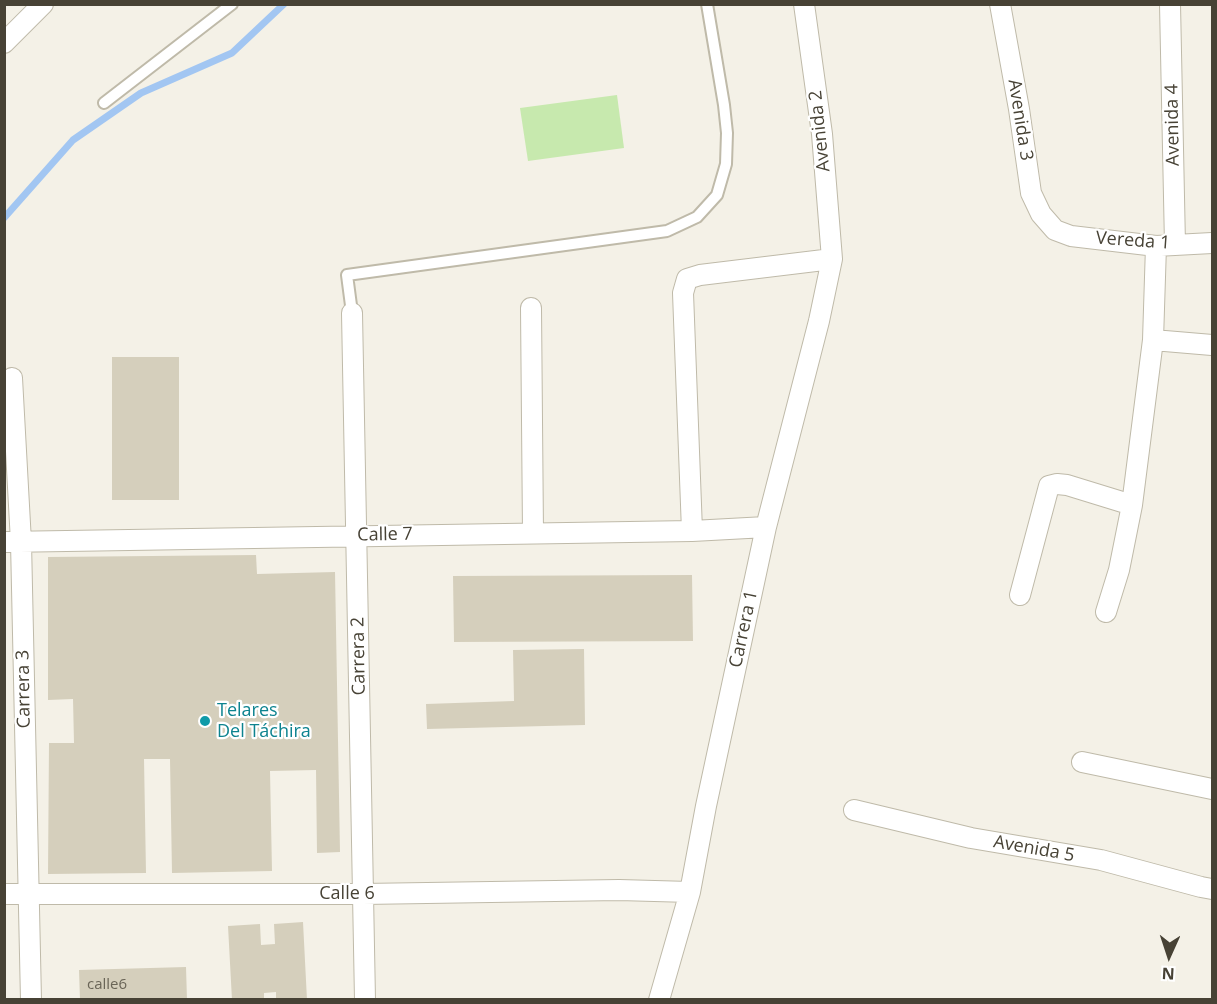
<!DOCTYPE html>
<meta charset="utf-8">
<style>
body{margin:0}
#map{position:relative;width:1217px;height:1004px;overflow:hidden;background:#f4f1e7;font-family:"Open Sans",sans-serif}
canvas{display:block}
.frame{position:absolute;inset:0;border:6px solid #474235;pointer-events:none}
.north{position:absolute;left:1139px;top:926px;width:60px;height:60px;-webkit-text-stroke:4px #fff;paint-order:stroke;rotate:183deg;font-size:16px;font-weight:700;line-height:24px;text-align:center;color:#474235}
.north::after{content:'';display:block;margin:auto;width:21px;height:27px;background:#474235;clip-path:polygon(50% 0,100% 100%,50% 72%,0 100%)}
</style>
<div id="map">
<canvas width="1217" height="1004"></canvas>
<div class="frame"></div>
<div class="north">N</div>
</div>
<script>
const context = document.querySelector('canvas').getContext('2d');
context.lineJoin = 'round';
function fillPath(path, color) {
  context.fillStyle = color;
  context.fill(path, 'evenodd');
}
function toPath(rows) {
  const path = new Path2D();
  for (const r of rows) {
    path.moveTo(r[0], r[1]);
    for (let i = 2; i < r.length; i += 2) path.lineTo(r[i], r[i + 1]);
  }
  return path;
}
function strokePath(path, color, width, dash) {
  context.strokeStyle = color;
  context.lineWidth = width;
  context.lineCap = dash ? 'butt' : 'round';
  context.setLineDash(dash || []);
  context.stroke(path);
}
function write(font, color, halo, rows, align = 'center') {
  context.font = font + ' "Open Sans",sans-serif';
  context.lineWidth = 4.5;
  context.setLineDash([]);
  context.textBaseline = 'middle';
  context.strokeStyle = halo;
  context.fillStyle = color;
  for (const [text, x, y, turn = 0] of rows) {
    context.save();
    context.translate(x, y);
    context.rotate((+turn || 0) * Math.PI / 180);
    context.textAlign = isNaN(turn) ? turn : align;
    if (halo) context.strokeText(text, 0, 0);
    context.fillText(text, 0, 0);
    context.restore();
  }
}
fillPath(toPath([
 [617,95,624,148,528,161,520,108]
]), '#c7e9ae');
strokePath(toPath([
 [4,218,73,140,141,93,232,53,284,4]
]), '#a2c6f2', 7);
fillPath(toPath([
 [112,357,179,357,179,500,112,500],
 [256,555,257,574,335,572,340,852,317,853,316,770,270,771,272,871,172,873,170,759,144,759,146,873,48,874,49,743,74,743,73,699,48,700,48,557],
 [692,575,693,641,454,642,453,576],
 [584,649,585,725,427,729,426,704,514,701,513,650],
 [303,922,307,1000,276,1000,276,992,264,993,264,1000,232,1000,228,926,260,924,261,945,275,944,274,924],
 [186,967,187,1000,80,1000,79,970]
]), '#d5cfbc');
const service = toPath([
 [104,103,232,4],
 [352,313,347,275,667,231,697,217,717,195,726,164,727,133,724,105,707,4]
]);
const minor = toPath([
 [1000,4,1019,109,1031,193,1041,214,1055,230,1071,236,1156,246,1212,243],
 [1170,4,1175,245],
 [4,43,43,4],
 [531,308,533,533],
 [352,313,365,1000],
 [1153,340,1212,345],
 [12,378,21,542,31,1000],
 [692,531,683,293,687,279,700,275,832,259],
 [4,542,692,531,766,527],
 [1020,595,1049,486,1057,484,1067,485,1132,505],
 [1106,612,1119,570,1132,505,1153,340,1156,246],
 [1082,762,1212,789],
 [854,810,971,838,1101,860,1201,887,1212,889],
 [4,894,363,894,619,890,690,892],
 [659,1000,690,892,706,806,766,527,819,321,832,259,822,134,804,4]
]);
strokePath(service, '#bfbaa9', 14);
strokePath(minor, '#bfbaa9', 22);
strokePath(service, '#fff', 10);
strokePath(minor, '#fff', 20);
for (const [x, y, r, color] of [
 [205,721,6,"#0f9aa8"]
]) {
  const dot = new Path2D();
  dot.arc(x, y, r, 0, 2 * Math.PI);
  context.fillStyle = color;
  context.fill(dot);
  strokePath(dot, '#fff', 2);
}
write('15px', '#6a6557', null, [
 ["calle6",107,985]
]);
write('18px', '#474235', '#fff', [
 ["Avenida 3",1020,120,81],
 ["Avenida 4",1173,125,-91],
 ["Avenida 2",820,131,-96],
 ["Vereda 1",1133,241,4],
 ["Calle 7",385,535,-1],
 ["Carrera 1",744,629,-78],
 ["Carrera 2",359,656,-91],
 ["Carrera 3",24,689,-91],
 ["Avenida 5",1034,849,10],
 ["Calle 6",347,894]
]);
write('18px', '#0d838f', '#fff', [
 ["Telares",217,711],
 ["Del Táchira",217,732]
], 'left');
</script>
